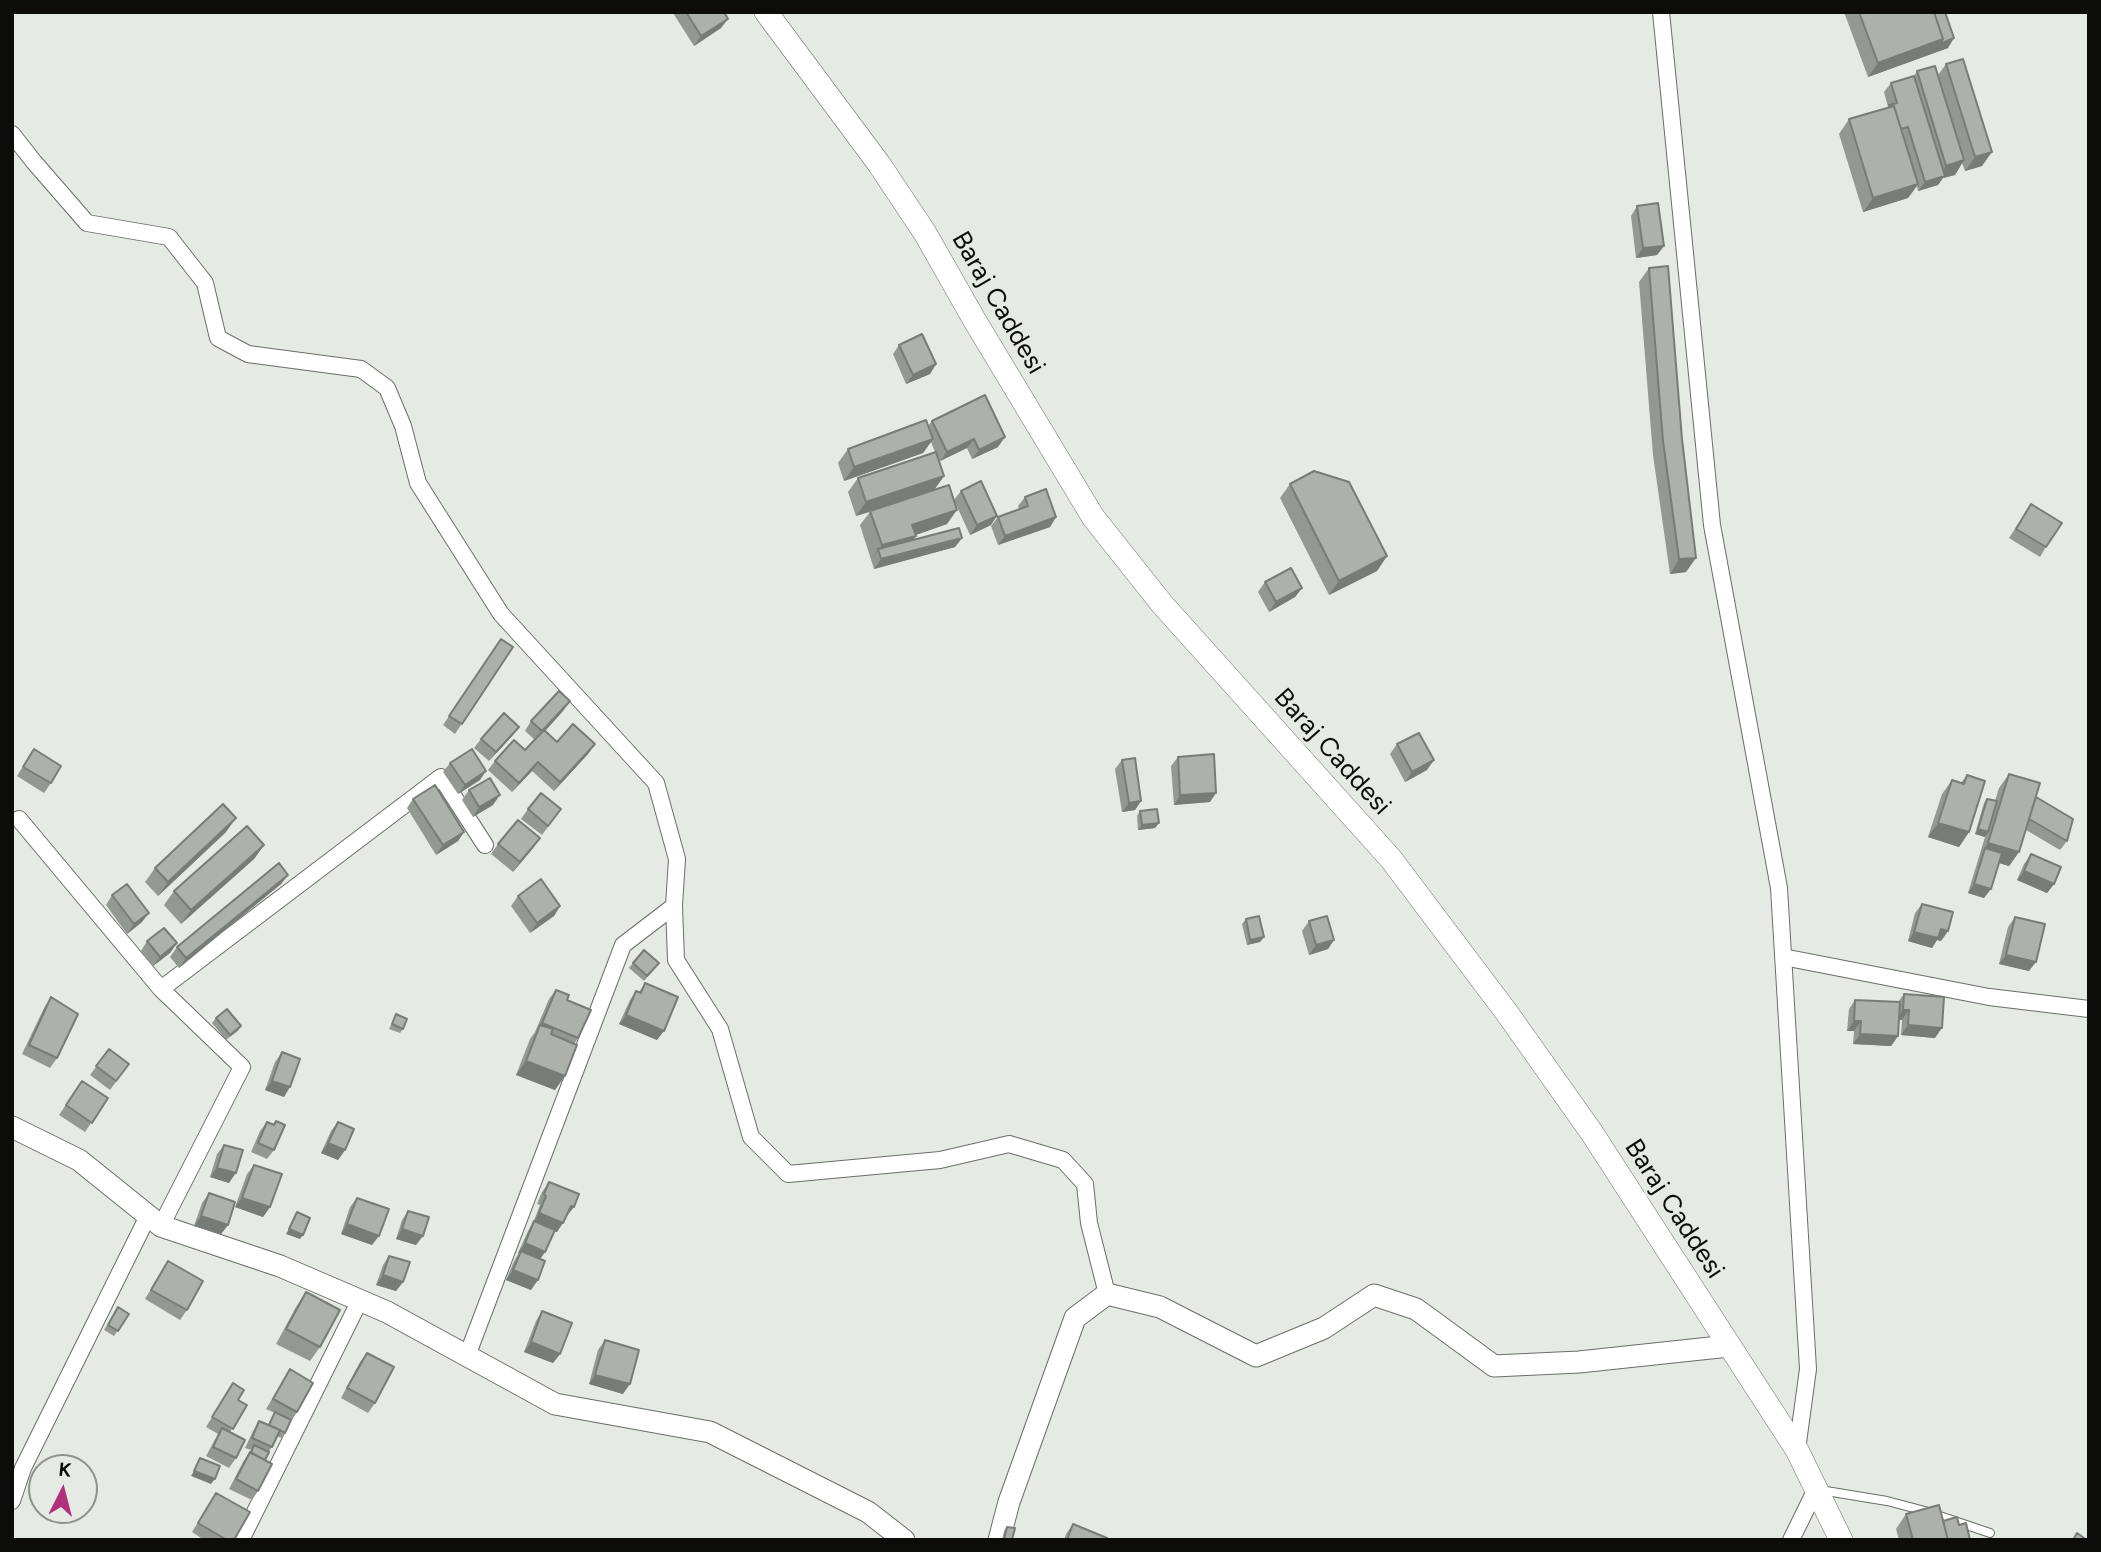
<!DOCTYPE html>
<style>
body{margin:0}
#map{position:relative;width:2101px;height:1552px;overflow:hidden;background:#e5eae4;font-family:Figtree,sans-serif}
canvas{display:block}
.frame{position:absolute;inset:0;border:14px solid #0c0d0b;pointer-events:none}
.north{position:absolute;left:28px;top:1454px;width:70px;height:70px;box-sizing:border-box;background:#e5eae4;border:2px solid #8e928d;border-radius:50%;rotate:6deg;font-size:19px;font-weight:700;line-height:28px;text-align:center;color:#0c0d0b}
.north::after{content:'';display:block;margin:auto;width:24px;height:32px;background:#b0307b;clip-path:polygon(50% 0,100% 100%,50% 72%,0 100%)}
</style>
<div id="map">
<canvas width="2101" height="1552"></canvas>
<div class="frame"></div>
<div class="north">K</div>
</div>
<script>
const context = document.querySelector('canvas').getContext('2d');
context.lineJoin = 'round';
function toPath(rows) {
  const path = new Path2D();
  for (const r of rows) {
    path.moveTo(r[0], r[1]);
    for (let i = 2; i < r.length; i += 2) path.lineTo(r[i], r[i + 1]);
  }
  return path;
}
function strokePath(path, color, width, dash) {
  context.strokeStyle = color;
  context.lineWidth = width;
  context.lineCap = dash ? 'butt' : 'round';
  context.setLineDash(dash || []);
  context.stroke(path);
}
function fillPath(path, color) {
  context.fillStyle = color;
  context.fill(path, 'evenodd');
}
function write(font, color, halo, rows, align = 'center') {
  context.font = font + ' Figtree,sans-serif';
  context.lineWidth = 6;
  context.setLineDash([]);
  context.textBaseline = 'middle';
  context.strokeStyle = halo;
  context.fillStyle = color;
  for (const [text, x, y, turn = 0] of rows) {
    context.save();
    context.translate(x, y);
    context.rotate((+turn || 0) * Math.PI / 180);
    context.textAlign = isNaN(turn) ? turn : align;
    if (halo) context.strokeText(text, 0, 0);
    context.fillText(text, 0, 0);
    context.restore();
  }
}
const service = toPath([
 [1820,1490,1887,1501,1925,1511,1990,1533]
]);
const minor = toPath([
 [1661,12,1712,525,1779,888,1808,1369,1797,1450],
 [12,134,34,162,87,223,169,237,205,283,218,338,248,354,361,369,387,388,403,426,418,483,501,614,656,783,677,859,674,906,676,960,720,1029,751,1137,788,1174,940,1160,1009,1144,1063,1160,1085,1184,1089,1223,1107,1294],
 [19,819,161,989,242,1067,161,1226],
 [1783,957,1989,997,2089,1009],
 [161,989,441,777,485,845],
 [467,1356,623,945,674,906],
 [12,1501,23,1468,148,1216],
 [241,1540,360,1300],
 [1791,1540,1816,1489]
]);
const tertiary = toPath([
 [12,1127,79,1160,161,1226,280,1266,387,1312,555,1404,710,1432,868,1512,904,1540],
 [999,1540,1009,1502,1075,1318,1107,1294,1160,1307,1256,1356,1324,1328,1374,1295,1416,1309,1494,1366,1579,1362,1729,1346]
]);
const secondary = toPath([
 [766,12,879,164,925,233,975,321,1093,517,1162,604,1391,859,1507,1013,1592,1133,1797,1450,1841,1540]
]);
strokePath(service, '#6a6e69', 10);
strokePath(minor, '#6a6e69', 18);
strokePath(tertiary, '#6a6e69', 23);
strokePath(secondary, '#6a6e69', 24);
strokePath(service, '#fff', 8);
strokePath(minor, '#fff', 16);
strokePath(tertiary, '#fff', 21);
strokePath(secondary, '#fff', 23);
fillPath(toPath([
 [724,12,721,28,694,46,673,13],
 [1844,12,1945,12,1948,48,1868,77],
 [1946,64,1982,166,1965,171,1962,163,1955,175,1943,178,1938,185,1918,191,1917,186,1908,198,1863,212,1839,134,1849,119,1887,108,1888,107,1884,92,1891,83,1914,76,1917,71,1938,75],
 [1637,206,1664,246,1657,255,1636,258,1631,216],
 [1649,268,1686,572,1670,574,1653,455,1639,282],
 [899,345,936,364,930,374,906,384,893,354],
 [932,421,998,447,972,459,967,448,940,461,937,455,944,476,934,490,947,524,916,535,913,540,962,538,955,547,874,569,860,525,870,512,856,516,848,492,858,478,935,452,931,442,923,453,844,481,838,463,848,449,928,426],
 [1290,484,1387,556,1377,571,1329,595,1280,498],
 [961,491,991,525,970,535,954,500],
 [1025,497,1056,517,1050,527,998,545,991,526,998,517,1019,509,1018,506],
 [2031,504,2046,547,2040,557,2009,538],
 [1265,582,1302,588,1295,597,1269,612,1258,592],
 [501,639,513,647,455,734,443,725],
 [563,711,545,731,557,742,595,744,588,754,554,791,532,771,512,792,488,770,495,761,525,750,535,740,525,731,531,721],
 [519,727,512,736,489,761,474,748,481,739],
 [1397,744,1427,770,1405,782,1390,754],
 [34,749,51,783,44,793,17,776],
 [1178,757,1210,802,1174,805,1171,766],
 [1122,760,1141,801,1135,810,1122,812,1115,769],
 [450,763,480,780,458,794,443,772],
 [2009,774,2036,797,2067,841,2060,850,2026,830,2019,852,2009,866,1999,863,1984,898,1968,893,1985,837,1975,834,1984,803,1987,799,1995,801,1999,788],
 [1967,775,1969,832,1959,847,1928,837,1942,794,1952,780,1961,783],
 [469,790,493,805,473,817,462,800],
 [413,799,464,832,458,841,436,855,407,808],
 [528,809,561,809,542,835,521,819],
 [1140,811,1159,823,1155,828,1138,830,1137,816],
 [226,832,158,896,145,882,155,868],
 [498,844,533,848,513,872,491,854],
 [264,845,254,859,181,924,164,905,174,891],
 [2031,854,2054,884,2047,893,2017,880,2024,864],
 [288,875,281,884,179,968,170,957,177,947],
 [112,895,142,922,127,934,106,905],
 [518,896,560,906,554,916,530,933,511,906],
 [1922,904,1948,931,1941,941,1937,940,1932,948,1908,941,1915,913],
 [2015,917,2029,971,1999,964,2008,927],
 [1246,919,1264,937,1260,942,1247,945,1242,924],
 [1309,921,1334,940,1328,949,1309,955,1302,931],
 [147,941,177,943,170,953,153,966,141,951],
 [633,963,659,963,644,981,629,968],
 [645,983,657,1040,619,1024,630,1000,636,991,639,992],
 [556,990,567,1000,578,1038,574,1044,555,1090,516,1075,530,1039,535,1032,549,999],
 [1904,994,1935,1038,1901,1035,1902,1020,1899,1020,1898,1036,1891,1046,1853,1044,1854,1031,1847,1031,1849,1009,1855,1000,1898,1002],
 [51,997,57,1058,50,1068,22,1054,45,1006],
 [396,1014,403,1029,400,1033,389,1029],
 [216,1018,241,1026,238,1031,226,1040,212,1023],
 [109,1049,129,1064,110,1090,90,1075],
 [282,1052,284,1097,265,1090,275,1062],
 [82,1081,108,1098,85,1132,59,1115],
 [276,1121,274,1150,267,1159,251,1152,260,1131,267,1122,273,1124],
 [338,1122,345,1150,338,1160,321,1153,331,1131],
 [224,1145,229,1183,210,1177,217,1154],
 [254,1165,270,1207,263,1217,235,1207,247,1174],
 [549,1182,567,1216,566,1216,557,1232,554,1232,540,1259,531,1290,506,1280,514,1261,519,1253,518,1253,528,1231,533,1223,540,1205,537,1204,542,1192],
 [209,1193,228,1225,221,1234,194,1226,202,1203],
 [357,1198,372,1245,341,1234,350,1207],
 [408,1211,416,1245,396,1239,402,1220],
 [389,1256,403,1282,396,1291,376,1285,383,1265],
 [168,1261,187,1310,180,1320,145,1299],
 [306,1292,320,1347,310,1361,276,1344,296,1307],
 [118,1307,129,1314,114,1336,104,1330],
 [542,1311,560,1354,553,1363,524,1352,536,1321],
 [605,1340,623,1394,589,1384,598,1350],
 [367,1353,375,1403,368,1413,341,1398,360,1362],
 [290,1369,297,1412,281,1438,277,1436,265,1460,258,1491,252,1500,229,1489,243,1462,251,1450,245,1448,253,1431,259,1421,268,1425,275,1413,266,1409],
 [233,1383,238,1400,247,1405,230,1432,236,1458,229,1468,206,1456,218,1434,206,1427],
 [216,1493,234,1540,204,1540,192,1532],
 [1906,1514,1943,1521,1959,1525,1970,1540,1899,1540,1896,1529],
 [1073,1524,1107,1540,1064,1540,1066,1534],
 [1007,1527,1012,1540,1002,1540,1004,1531]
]), '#949893');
fillPath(toPath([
 [728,19,721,28,694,46,701,36],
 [1954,38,1948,48,1868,77,1878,63,1943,39],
 [1992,152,1982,166,1965,171,1975,157],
 [1964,160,1955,175,1943,178,1938,185,1918,191,1925,182,1938,178,1946,166],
 [1918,184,1908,198,1863,212,1873,198],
 [1664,246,1657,255,1636,258,1643,248],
 [936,364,930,374,906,384,913,375],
 [1005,437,998,447,972,459,979,450],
 [933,439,923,453,844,481,854,467],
 [974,439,967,448,940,461,947,452],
 [944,476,934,490,856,516,866,502],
 [957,510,947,524,904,539,916,536,906,550,878,549,872,559,882,545,912,525],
 [997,516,991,525,970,535,977,525],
 [1056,517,1050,527,998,545,1005,536],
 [962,538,955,547,874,569,881,559],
 [1387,556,1377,571,1329,595,1339,581],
 [1696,558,1686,572,1670,574,1679,559],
 [1302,588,1295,597,1269,612,1276,602],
 [570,701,563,711,536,741,542,731],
 [519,727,512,736,489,761,496,752],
 [595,744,588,754,554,791,560,782],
 [1434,760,1427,770,1405,782,1412,772],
 [538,762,532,771,512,792,519,783],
 [486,771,480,780,458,794,465,785],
 [1216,793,1210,802,1174,805,1180,795],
 [500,795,493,805,473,817,479,807],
 [1141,801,1135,810,1122,812,1129,803],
 [236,818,226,832,158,896,168,882],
 [1159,823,1155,828,1138,830,1142,825],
 [1938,823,1969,832,1959,847,1928,837],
 [1978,829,1988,832,1985,837,1975,834],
 [464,832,458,841,436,855,443,845],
 [540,838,533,848,513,872,520,862],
 [1988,843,2019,852,2009,866,1982,858,1985,848],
 [264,845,254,859,181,924,191,910],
 [2024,871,2054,884,2047,893,2017,880],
 [288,875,281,884,179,968,186,958],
 [1974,884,1991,889,1984,898,1968,893],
 [560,906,554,916,530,933,537,923],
 [149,913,142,922,127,934,134,924],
 [1941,929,1948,931,1941,941,1937,940,1932,948,1908,941,1914,932],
 [1264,937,1260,942,1247,945,1250,940],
 [1334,940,1328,949,1309,955,1316,945],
 [177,943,170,953,153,966,160,957],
 [2006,955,2036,962,2029,971,1999,964],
 [1903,1010,1909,1010,1902,1020,1896,1019],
 [626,1015,664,1031,657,1040,619,1024],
 [1854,1021,1861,1021,1854,1031,1847,1031],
 [1908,1025,1942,1028,1935,1038,1901,1035],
 [1860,1034,1898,1036,1891,1046,1853,1044],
 [526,1061,565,1076,555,1090,516,1075],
 [272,1081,290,1087,284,1097,265,1090],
 [328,1143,345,1150,338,1160,321,1153],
 [217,1168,236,1173,229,1183,210,1177],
 [242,1198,270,1207,263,1217,235,1207],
 [571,1206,574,1207,567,1216,564,1215],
 [539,1213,563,1223,557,1232,533,1223],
 [201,1216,228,1225,221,1234,194,1226],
 [347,1224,379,1236,372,1245,341,1234],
 [289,1229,303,1235,300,1239,286,1234],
 [402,1229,423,1236,416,1245,396,1239],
 [525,1243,545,1252,539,1261,518,1253],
 [513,1270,538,1280,531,1290,506,1280],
 [383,1275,403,1282,396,1291,376,1285],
 [531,1342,560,1354,553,1363,524,1352],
 [595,1375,630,1384,623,1394,589,1384],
 [194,1471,215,1479,211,1484,191,1476]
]), '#787c78');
const building = toPath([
 [686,12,724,12,728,19,701,36,686,12],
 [1859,12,1934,12,1943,39,1878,63,1859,12],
 [1934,12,1945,12,1954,38,1940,44,1943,39,1934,12],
 [1963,59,1992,152,1975,157,1946,64,1963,59],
 [1935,66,1964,160,1946,166,1917,71,1935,66],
 [1914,76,1945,176,1925,182,1908,127,1901,129,1894,106,1890,107,1889,105,1897,103,1891,83,1914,76],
 [1894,106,1918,184,1873,198,1849,119,1894,106],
 [1658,203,1664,246,1643,248,1637,206,1658,203],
 [1668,266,1682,439,1696,558,1679,559,1663,441,1649,268,1668,266],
 [922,334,936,364,913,375,899,345,922,334],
 [985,395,1005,437,979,450,974,439,947,452,932,421,985,395],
 [926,420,933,439,854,467,848,449,926,420],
 [936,452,944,476,866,502,858,478,936,452],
 [1314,471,1349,482,1387,556,1339,581,1290,484,1314,471],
 [981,481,997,516,977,525,961,491,981,481],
 [949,485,957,510,912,525,916,536,882,545,870,511,949,485],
 [1046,489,1056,517,1005,536,998,517,1028,506,1025,497,1046,489],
 [2031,504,2062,523,2046,547,2016,529,2031,504],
 [959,528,962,538,881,559,878,549,959,528],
 [1291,568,1302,588,1276,602,1265,582,1291,568],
 [501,639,513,647,462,724,449,716,501,639],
 [559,691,570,701,542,731,531,721,559,691],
 [504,713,519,727,496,752,481,739,504,713],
 [573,724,595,744,560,782,538,762,519,783,495,761,514,740,525,750,544,730,557,742,573,724],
 [1419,733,1434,760,1412,772,1397,744,1419,733],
 [34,749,61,766,51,783,23,767,34,749],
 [472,749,486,771,465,785,450,763,472,749],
 [1214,754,1216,793,1180,795,1178,757,1214,754],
 [1135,758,1141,801,1129,803,1122,760,1135,758],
 [2009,774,2040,783,2019,852,1988,843,2009,774],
 [1967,775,1985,781,1969,832,1938,823,1952,780,1964,784,1967,775],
 [490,778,500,795,479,807,469,790,490,778],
 [435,785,464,832,443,845,413,799,435,785],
 [541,793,561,809,548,826,528,809,541,793],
 [2036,797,2073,819,2067,841,2029,819,2036,797],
 [1987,799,1997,801,1988,832,1978,829,1987,799],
 [223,804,236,818,168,882,155,868,223,804],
 [1157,809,1159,823,1142,825,1140,811,1157,809],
 [518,820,540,838,520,862,498,844,518,820],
 [247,826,264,845,191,910,174,891,247,826],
 [1985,848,2002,853,1991,889,1974,884,1985,848],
 [2031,854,2061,867,2054,884,2024,871,2031,854],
 [279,863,288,875,186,958,177,947,279,863],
 [541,879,560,906,537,923,518,896,541,879],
 [127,884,149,913,134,924,112,895,127,884],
 [1922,904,1953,912,1948,931,1941,929,1938,938,1914,932,1922,904],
 [1259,916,1264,937,1250,940,1246,919,1259,916],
 [1327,916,1334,940,1316,945,1309,921,1327,916],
 [2015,917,2045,924,2036,962,2006,955,2015,917],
 [164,928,177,943,160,957,147,941,164,928],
 [644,950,659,963,647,976,633,963,644,950],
 [645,983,678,997,664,1031,626,1015,636,991,641,993,645,983],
 [556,990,569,995,567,1000,591,1010,578,1038,542,1023,556,990],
 [1904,994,1944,997,1942,1028,1908,1025,1909,1010,1903,1010,1904,994],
 [51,997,78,1014,57,1058,29,1045,51,997],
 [1855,1000,1900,1002,1898,1036,1860,1034,1861,1021,1854,1021,1855,1000],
 [227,1009,241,1026,230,1035,216,1018,227,1009],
 [396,1014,407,1019,403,1029,392,1024,396,1014],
 [540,1025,553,1029,551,1034,577,1045,565,1076,526,1061,540,1025],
 [109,1049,129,1064,116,1081,96,1066,109,1049],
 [282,1052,300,1059,290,1087,272,1081,282,1052],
 [82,1081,108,1098,92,1123,66,1105,82,1081],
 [276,1121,285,1125,274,1150,258,1143,267,1122,274,1125,276,1121],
 [338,1122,354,1129,345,1150,328,1143,338,1122],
 [224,1145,243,1150,236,1173,217,1168,224,1145],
 [254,1165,282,1174,270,1207,242,1198,254,1165],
 [549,1182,579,1194,574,1207,571,1206,563,1223,539,1213,546,1196,544,1194,549,1182],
 [209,1193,235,1202,228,1225,201,1216,209,1193],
 [357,1198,389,1209,379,1236,347,1224,357,1198],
 [408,1211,429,1217,423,1236,402,1229,408,1211],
 [297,1212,310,1218,303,1235,289,1229,297,1212],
 [534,1221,555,1230,545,1252,525,1243,534,1221],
 [521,1251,545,1261,538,1280,513,1270,521,1251],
 [389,1256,410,1262,403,1282,383,1275,389,1256],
 [168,1261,203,1281,187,1310,151,1290,168,1261],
 [306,1292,340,1310,320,1347,286,1329,306,1292],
 [118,1307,129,1314,118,1331,108,1325,118,1307],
 [542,1311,572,1323,560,1354,531,1342,542,1311],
 [605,1340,639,1350,630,1384,595,1375,605,1340],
 [367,1353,394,1367,375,1403,347,1388,367,1353],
 [290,1369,313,1383,297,1412,273,1399,290,1369],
 [233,1383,244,1390,238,1400,247,1405,233,1429,212,1417,233,1383],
 [275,1412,291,1420,285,1433,280,1430,269,1425,275,1412],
 [259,1421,280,1430,272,1447,252,1438,259,1421],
 [222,1428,245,1440,236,1458,213,1447,222,1428],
 [254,1445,269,1452,265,1460,251,1453,254,1445],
 [250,1452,272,1464,258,1491,236,1479,250,1452],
 [200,1458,220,1466,215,1479,194,1471,200,1458],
 [216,1493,250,1512,234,1540,227,1540,198,1523,216,1493],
 [1939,1505,1948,1540,1913,1540,1906,1514,1939,1505],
 [1957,1517,1959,1525,1966,1523,1970,1540,1948,1540,1943,1521,1957,1517],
 [1073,1524,1107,1538,1107,1540,1067,1540,1073,1524],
 [1007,1527,1015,1528,1012,1540,1004,1540,1007,1527],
 [2077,1533,2087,1540,2073,1540,2077,1533]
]);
fillPath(building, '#acb1ab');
strokePath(building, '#787c78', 2);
write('26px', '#0c0d0b', '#e5eae4', [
 ["Baraj Caddesi",998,303,60],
 ["Baraj Caddesi",1332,752,48],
 ["Baraj Caddesi",1674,1209,57]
]);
</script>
